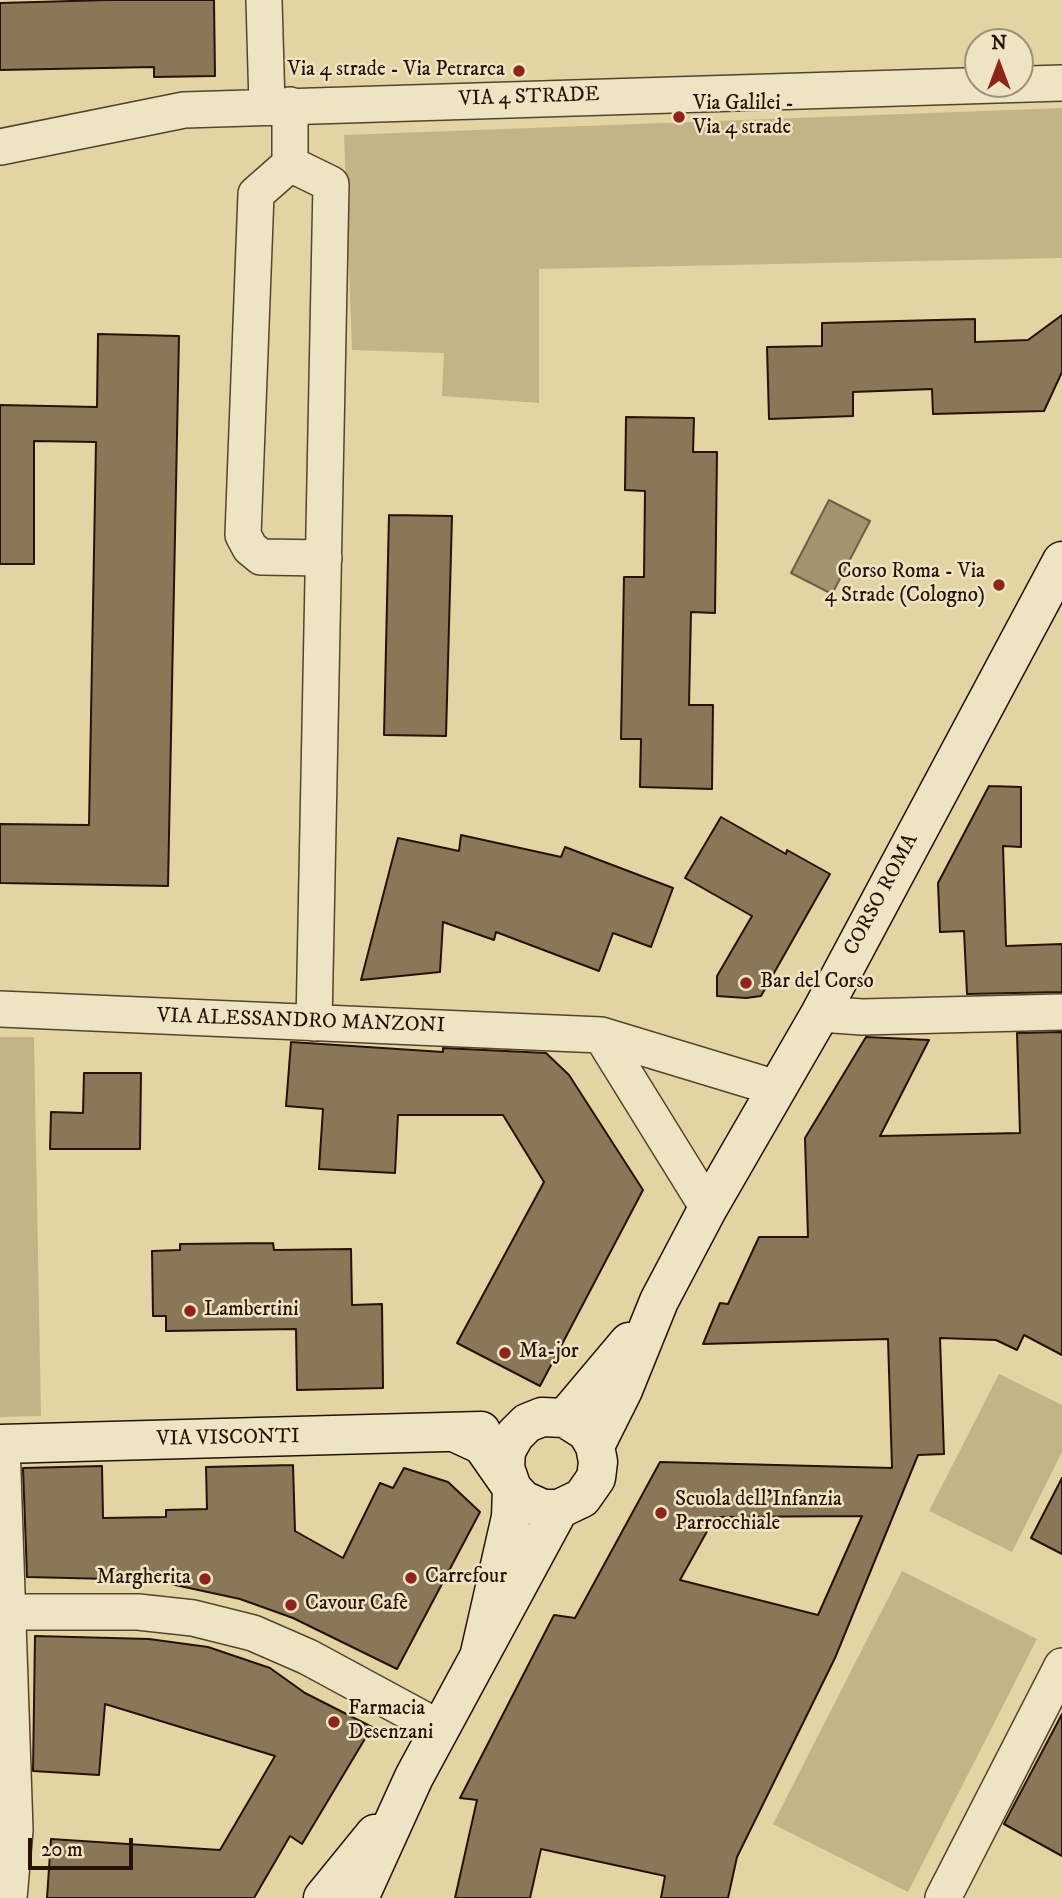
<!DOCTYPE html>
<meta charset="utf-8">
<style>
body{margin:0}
#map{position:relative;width:1062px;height:1898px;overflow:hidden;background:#e3d5a3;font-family:"IM FELL DW Pica",serif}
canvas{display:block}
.north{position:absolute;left:964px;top:28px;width:70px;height:70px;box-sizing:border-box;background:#ede4c3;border:2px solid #9e9078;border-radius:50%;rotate:0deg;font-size:19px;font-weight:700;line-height:28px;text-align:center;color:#271207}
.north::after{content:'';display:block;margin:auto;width:24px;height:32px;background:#8f2418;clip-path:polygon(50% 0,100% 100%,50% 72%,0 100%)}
.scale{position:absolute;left:28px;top:1838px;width:105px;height:32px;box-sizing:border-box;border:4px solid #271207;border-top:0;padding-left:9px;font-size:21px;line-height:24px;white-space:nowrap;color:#271207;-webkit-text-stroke:5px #ede4c3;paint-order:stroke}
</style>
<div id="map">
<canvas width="1062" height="1898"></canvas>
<div class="north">N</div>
<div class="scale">20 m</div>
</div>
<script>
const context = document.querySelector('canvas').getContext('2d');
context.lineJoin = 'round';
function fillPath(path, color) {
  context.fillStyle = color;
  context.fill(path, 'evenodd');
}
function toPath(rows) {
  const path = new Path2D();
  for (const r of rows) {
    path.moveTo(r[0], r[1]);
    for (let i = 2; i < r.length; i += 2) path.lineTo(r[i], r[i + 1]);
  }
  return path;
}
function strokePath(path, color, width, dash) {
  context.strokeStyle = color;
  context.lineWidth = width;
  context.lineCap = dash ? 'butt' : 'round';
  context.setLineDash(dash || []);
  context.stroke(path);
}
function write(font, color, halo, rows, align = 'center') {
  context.font = font + ' "IM FELL DW Pica",serif';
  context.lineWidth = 5;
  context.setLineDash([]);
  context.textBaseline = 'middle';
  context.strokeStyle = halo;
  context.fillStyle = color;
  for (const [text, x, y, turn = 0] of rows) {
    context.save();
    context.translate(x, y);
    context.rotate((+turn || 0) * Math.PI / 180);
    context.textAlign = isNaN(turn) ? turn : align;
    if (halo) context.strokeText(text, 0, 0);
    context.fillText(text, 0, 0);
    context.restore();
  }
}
fillPath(toPath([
 [1062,108,1062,258,539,269,539,403,442,396,444,353,352,350,344,135],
 [0,1037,34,1037,41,1416,0,1417],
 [999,1374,1062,1405,1062,1452,1012,1552,929,1511],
 [902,1571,1037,1639,908,1892,773,1824]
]), '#c3b488');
const water = toPath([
 [829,500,870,521,832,594,791,573,829,500]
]);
fillPath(water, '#a3936e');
strokePath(water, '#715f45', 2);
const building = toPath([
 [108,0,214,0,215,76,154,77,154,67,0,70,0,3,108,0],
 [1062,315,1062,372,1044,411,933,414,932,389,853,392,853,416,769,419,767,347,822,346,822,323,975,319,975,342,1028,340,1062,315],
 [98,334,179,336,168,886,0,883,0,824,89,825,96,442,34,441,34,564,0,564,0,405,97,407,98,334],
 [626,417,694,418,693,452,717,452,715,613,691,612,689,705,713,705,712,789,640,787,641,739,621,739,624,577,644,577,645,491,625,490,626,417],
 [389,515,452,516,446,736,384,735,389,515],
 [989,786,1021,787,1021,847,1003,846,1006,946,1062,944,1062,992,967,994,964,931,940,932,938,883,989,786],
 [721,817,786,854,787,850,830,874,761,996,746,998,717,996,717,976,752,916,685,878,721,817],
 [461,835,561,857,565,847,673,888,651,947,613,933,599,971,496,932,494,940,443,922,440,972,361,980,398,838,459,851,461,835],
 [1062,1032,1062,1355,1024,1335,1017,1350,996,1340,940,1338,944,1454,918,1455,835,1658,737,1857,728,1898,661,1898,665,1876,541,1849,530,1898,455,1898,477,1800,460,1798,554,1615,575,1618,660,1462,892,1468,888,1339,703,1344,720,1303,728,1304,759,1237,808,1237,805,1138,866,1037,929,1040,880,1136,1020,1133,1017,1033,1062,1032],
 [862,1516,818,1615,680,1580,715,1517,862,1516],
 [291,1042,443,1052,443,1048,546,1053,569,1075,643,1190,540,1386,457,1343,544,1182,503,1115,398,1115,395,1173,319,1169,323,1109,286,1106,291,1042],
 [84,1073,141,1073,140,1149,50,1149,51,1112,83,1113,84,1073],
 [273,1243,274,1250,351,1249,352,1305,382,1304,383,1388,297,1390,296,1329,166,1331,166,1316,153,1316,152,1251,180,1250,180,1244,273,1243],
 [293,1465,295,1531,343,1558,380,1483,393,1488,404,1468,448,1482,480,1512,397,1669,293,1618,240,1599,152,1580,27,1577,23,1468,102,1466,103,1518,166,1517,166,1510,207,1509,206,1467,293,1465],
 [1062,1478,1062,1554,1031,1538,1062,1478],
 [35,1636,149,1639,208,1647,270,1668,305,1693,372,1727,302,1844,290,1836,254,1898,47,1898,51,1839,220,1850,275,1756,105,1704,99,1775,33,1771,35,1636],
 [1062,1714,1062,1856,1004,1824,1062,1714]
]);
fillPath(building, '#897758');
strokePath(building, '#271207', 2);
const street = toPath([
 [264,0,267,105],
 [290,105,290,164,256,194,243,535,250,548,261,557,324,558],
 [0,147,184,110,1062,83],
 [290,164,331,184,314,1023],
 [0,1009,601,1035,776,1088],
 [820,1014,862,1017,1062,1012],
 [601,1035,708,1208],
 [2,1444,15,1830,9,1898],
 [8,1612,138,1612,193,1618,253,1633,308,1657,441,1729],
 [943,1898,1062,1666]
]);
const secondary = toPath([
 [565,1418,629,1342],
 [456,1433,482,1445,512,1488,523,1500,543,1509,559,1509,582,1498,596,1478,598,1462,595,1446,587,1432,565,1418,542,1417,527,1423,515,1435,506,1451,505,1468,512,1488,511,1517,480,1653],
 [0,1444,481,1431],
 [595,1446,623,1390,659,1301,708,1208,820,1014,1062,561],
 [323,1898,375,1834],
 [359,1898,414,1777,559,1509]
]);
strokePath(street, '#56432e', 38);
strokePath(secondary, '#271207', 41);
strokePath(street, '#ede4c3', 35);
strokePath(secondary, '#ede4c3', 38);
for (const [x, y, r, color] of [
 [519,71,7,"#8f2418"],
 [679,117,7,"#8f2418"],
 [999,585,7,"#8f2418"],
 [746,983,7,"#8f2418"],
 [190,1311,7,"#8f2418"],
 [505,1353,7,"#8f2418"],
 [661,1513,7,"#8f2418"],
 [411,1578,7,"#8f2418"],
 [205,1579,7,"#8f2418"],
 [291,1605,7,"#8f2418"],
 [334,1722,7,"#8f2418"]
]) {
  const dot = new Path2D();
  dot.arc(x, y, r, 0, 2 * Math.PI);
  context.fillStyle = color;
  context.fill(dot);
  strokePath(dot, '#ede4c3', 2.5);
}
write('21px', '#271207', '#ede4c3', [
 ["Via 4 strade - Via Petrarca",505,71,"right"],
 ["Via Galilei -",693,105],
 ["Via 4 strade",693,129],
 ["Corso Roma - Via",985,573,"right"],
 ["4 Strade (Cologno)",985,597,"right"],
 ["Bar del Corso",760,983],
 ["Lambertini",204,1311],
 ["Ma-jor",519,1353],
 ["Scuola dell'Infanzia",675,1501],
 ["Parrocchiale",675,1525],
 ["Carrefour",425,1578],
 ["Margherita",191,1579,"right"],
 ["Cavour Cafè",305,1605],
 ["Farmacia",348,1710],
 ["Desenzani",348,1734]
], 'left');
write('21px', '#271207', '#ede4c3', [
 ["VIA 4 STRADE",529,98,-2],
 ["CORSO ROMA",882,895,-62],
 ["VIA ALESSANDRO MANZONI",301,1022,2],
 ["VIA VISCONTI",228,1439,-1]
]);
</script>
